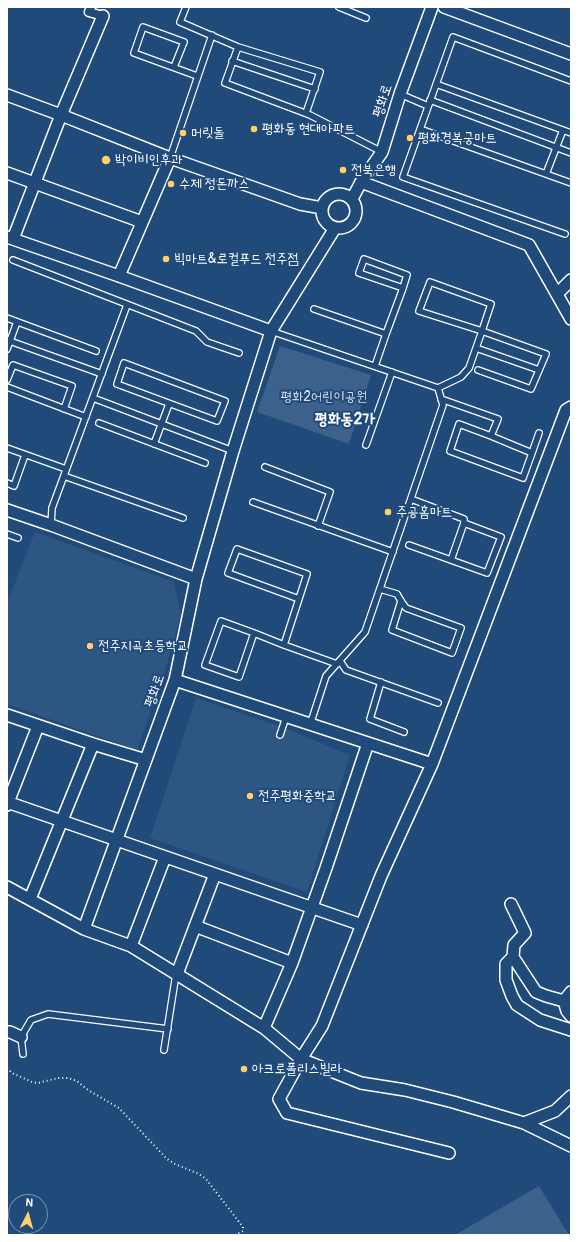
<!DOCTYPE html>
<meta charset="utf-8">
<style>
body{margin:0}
#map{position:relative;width:578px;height:1242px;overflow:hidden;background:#1f4a7a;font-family:Pangolin,sans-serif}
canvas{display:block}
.frame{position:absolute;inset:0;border:8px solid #fff;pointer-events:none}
.north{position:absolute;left:8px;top:1194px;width:40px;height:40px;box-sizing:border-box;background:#1f4a7a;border:1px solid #7992af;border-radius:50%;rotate:6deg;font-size:11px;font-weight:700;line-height:16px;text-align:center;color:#fff}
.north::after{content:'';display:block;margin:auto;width:14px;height:18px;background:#ffd166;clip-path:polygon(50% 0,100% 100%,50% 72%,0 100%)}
</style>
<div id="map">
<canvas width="578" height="1242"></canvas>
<div class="frame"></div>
<div class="north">N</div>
</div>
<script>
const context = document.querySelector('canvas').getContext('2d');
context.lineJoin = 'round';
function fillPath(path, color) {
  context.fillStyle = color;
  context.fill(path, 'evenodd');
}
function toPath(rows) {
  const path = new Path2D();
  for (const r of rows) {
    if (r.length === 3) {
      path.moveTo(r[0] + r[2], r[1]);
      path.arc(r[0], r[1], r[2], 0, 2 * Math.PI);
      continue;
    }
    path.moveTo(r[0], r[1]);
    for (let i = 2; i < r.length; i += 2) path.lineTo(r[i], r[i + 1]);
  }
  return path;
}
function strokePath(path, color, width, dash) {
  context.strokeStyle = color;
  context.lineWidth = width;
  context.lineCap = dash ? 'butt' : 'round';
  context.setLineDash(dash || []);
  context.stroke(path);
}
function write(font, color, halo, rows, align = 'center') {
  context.font = font + ' Pangolin,"Poor Story",sans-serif';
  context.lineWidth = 4;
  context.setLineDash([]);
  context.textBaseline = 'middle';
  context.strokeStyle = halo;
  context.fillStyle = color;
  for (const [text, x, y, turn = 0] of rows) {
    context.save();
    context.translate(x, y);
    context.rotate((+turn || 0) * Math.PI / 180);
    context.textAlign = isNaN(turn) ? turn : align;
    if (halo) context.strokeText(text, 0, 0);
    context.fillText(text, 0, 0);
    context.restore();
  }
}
fillPath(toPath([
 [35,532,174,582,181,615,163,677,137,750,7,704,7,603],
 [196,698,285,728,350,755,307,892,150,838]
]), '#2e5683');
fillPath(toPath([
 [280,346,371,375,349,444,257,412],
 [539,1186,569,1235,455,1235]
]), '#3c618b');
const service = toPath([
 [186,7,180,22,238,47,320,72,306,113],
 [339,7,366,18],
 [238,47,225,83,310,115,382,152],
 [232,61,315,89],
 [174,67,184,42,143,27,134,53,197,76],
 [436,84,571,133],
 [400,94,428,106],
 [430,100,571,153],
 [420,129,571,183],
 [170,158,212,35],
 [546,174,563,130],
 [565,234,403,177,453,37,571,81],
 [13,260,196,331,207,342,239,353],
 [430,282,491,304,482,331,419,311,430,282],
 [314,309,386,334],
 [7,318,96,351],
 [271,331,438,388,443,405,365,632,326,676,310,725],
 [7,340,102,374],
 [476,348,539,370],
 [7,349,17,322],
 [124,363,225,401,217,421,117,384,124,363],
 [375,366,386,334,403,288,407,275,364,259,359,273,403,288],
 [7,380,13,365,72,386,64,409],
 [7,387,86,417],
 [438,388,461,377,469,368,482,331,546,354,531,389,478,370],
 [93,398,233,451],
 [441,399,498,419,491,436],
 [99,423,205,463],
 [154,444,169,404],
 [366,445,392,372],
 [7,448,66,469],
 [532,453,491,436,459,424,450,451,523,478,532,453,539,433],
 [265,467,330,492,318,526],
 [64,476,183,518],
 [7,483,14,486,25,455],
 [253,502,393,552],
 [51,525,52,508,127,305],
 [7,534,18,538],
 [409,545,487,573,501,537,464,523,464,519,411,499],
 [451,560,464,523],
 [380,589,397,594,401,601,406,608,461,628,452,653,392,630,401,601],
 [254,633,239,677,205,665,221,621,254,633,284,645,337,664],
 [284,645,307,574,237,549,228,573,299,599],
 [340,661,346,670,438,703],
 [381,682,370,719,404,732],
 [280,735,286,717],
 [164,1050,176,974],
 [23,1054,21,1037,31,1020,48,1014,168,1029]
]);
const pedestrian = toPath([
 [91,7,89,12,103,16]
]);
const minor = toPath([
 [444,7,571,54],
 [7,95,61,115,170,158,300,204,322,208],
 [7,173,142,222],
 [361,182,529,245,571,319],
 [339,211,17],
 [352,199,361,182,382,152,400,94,432,7],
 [7,237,119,276,271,331],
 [13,239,61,115,103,16],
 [119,276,170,158],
 [557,294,571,280],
 [7,510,51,525,196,579],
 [175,680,432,764],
 [7,715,93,744,146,760],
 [7,802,362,925],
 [7,805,38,726],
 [7,887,84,929,131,946,264,1028,301,1059,361,1083,405,1090,453,1102,524,1123,555,1111,571,1096],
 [30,899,93,744],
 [511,904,525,933,514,945,513,957,506,964,506,980,512,996,517,1005,540,1020,571,1030],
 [195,926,292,963],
 [84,929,175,680,196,579,233,451,271,331,335,228],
 [131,946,165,857],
 [513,957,536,992,546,996,564,1001],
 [177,974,215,874],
 [571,992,564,1001,567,1011,571,1016],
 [264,1028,292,963,326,868,368,743],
 [7,1032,10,1032,21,1037],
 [524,1123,571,1146],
 [449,1153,287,1113,279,1099,301,1059,322,1026,381,876,432,764,566,410,571,407]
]);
strokePath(service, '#fff', 8);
strokePath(pedestrian, '#fff', 11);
strokePath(minor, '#fff', 14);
strokePath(toPath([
 [7,1068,12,1073,32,1082,38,1083,58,1078,68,1078,77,1081,88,1090,119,1108,167,1159,175,1164,199,1174,206,1179,243,1227,243,1231,235,1235]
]), '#fff', 2, [1, 3]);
strokePath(service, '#1f4a7a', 5.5);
strokePath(pedestrian, '#1f4a7a', 8);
strokePath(minor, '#1f4a7a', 11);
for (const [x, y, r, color] of [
 [254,129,4,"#ffd166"],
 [183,133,4,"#ffd166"],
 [410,138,4,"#ffd166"],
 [106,160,5,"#ffd166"],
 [343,170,4,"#ffd166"],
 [171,184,4,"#ffd166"],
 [166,259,4,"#ffd166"],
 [388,512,4,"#ffd166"],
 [90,646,4,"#ffd166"],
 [250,796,4,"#ffd166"],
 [244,1069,4,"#ffd166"]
]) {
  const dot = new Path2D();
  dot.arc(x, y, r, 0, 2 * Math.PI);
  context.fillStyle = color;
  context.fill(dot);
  strokePath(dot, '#1f4a7a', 1.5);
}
write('14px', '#fff', '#1f4a7a', [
 ["평화로",383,101,-72],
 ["평화로",155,691,-71]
]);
write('14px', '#fff', '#1f4a7a', [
 ["평화동 현대아파트",262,129],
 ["머릿돌",191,133],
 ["평화경복궁마트",418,138],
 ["박이비인후과",115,160],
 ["전북은행",351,170],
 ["수제 정돈까스",179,184],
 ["빅마트&로컬푸드 전주점",174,259],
 ["주공홈마트",396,512],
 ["전주지곡초등학교",98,646],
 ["전주평화중학교",258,796],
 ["아크로폴리스빌라",252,1069]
], 'left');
write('14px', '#d8dfe8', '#1f4a7a', [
 ["평화2어린이공원",324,397]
]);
write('bold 16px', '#fff', '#1f4a7a', [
 ["평화동2가",345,420]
]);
</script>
